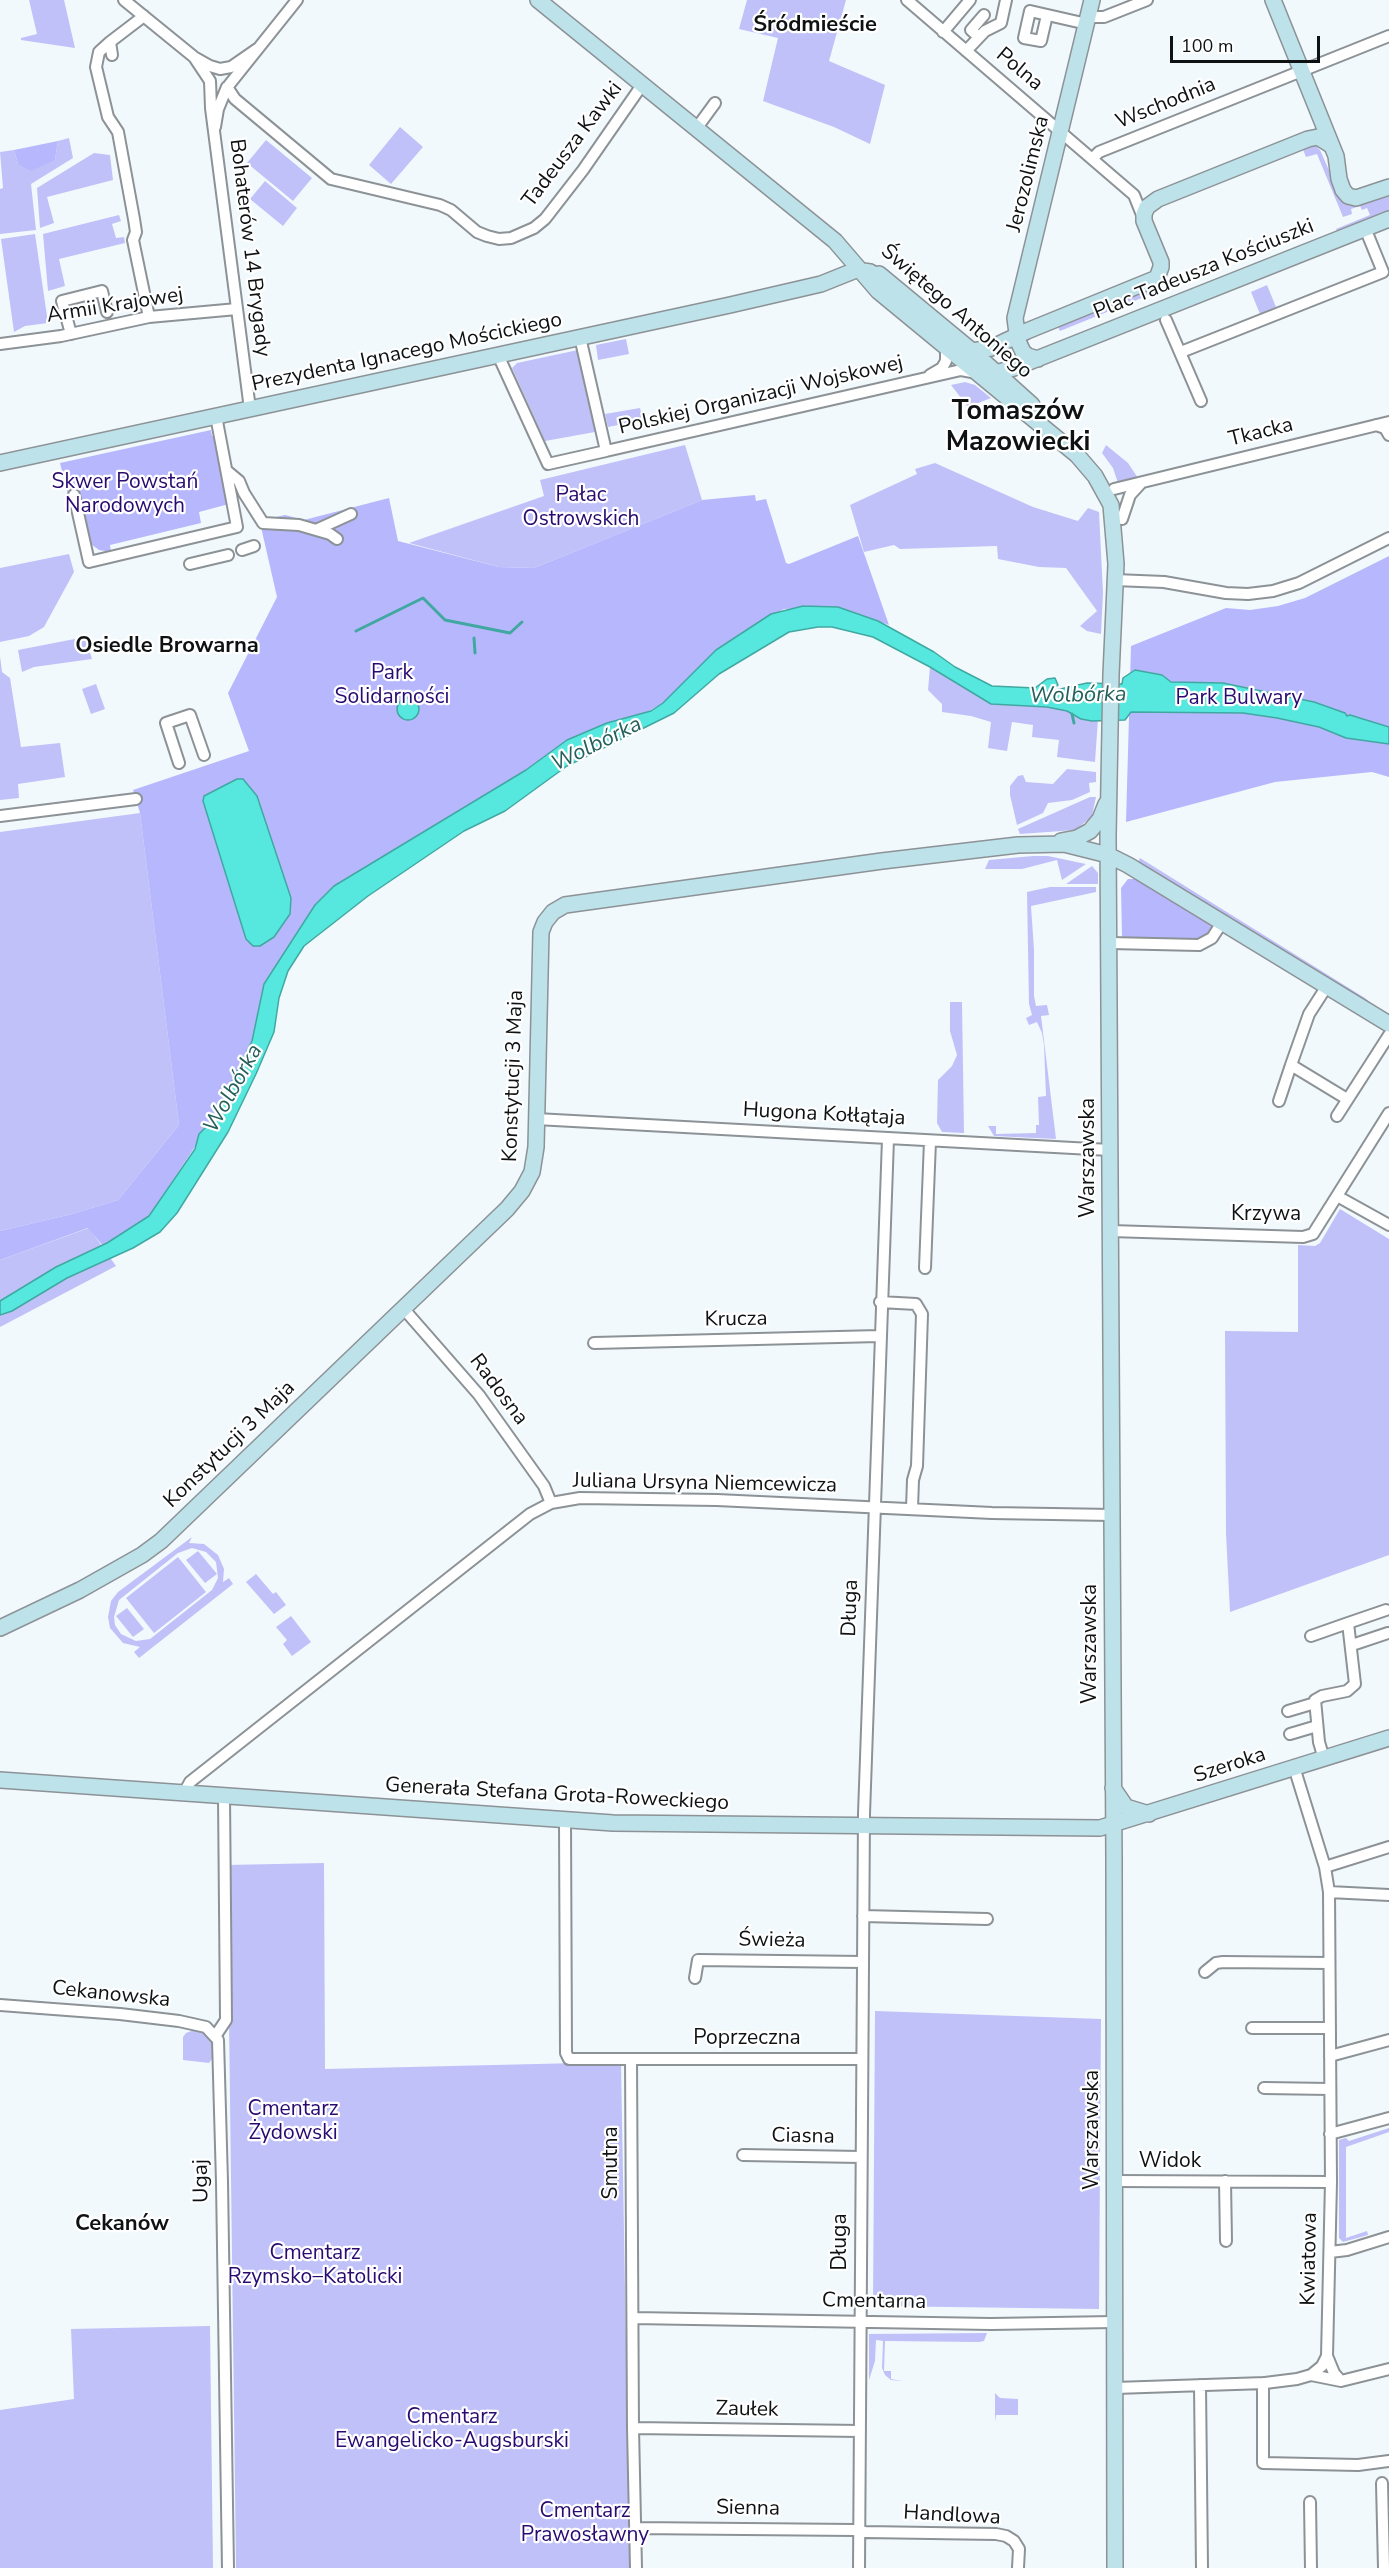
<!DOCTYPE html>
<meta charset="utf-8">
<style>
body{margin:0}
#map{position:relative;width:1389px;height:2568px;overflow:hidden;background:#f2f9fd;font-family:"Nunito Sans",sans-serif}
canvas{display:block}
.scale{position:absolute;left:1170px;top:36px;width:150px;height:27px;box-sizing:border-box;border:3px solid #0f1213;border-top:0;padding-left:8px;font-size:18px;line-height:21px;white-space:nowrap;color:#0f1213;-webkit-text-stroke:4px #fff;paint-order:stroke}
</style>
<div id="map">
<canvas width="1389" height="2568"></canvas>
<div class="scale">100 m</div>
</div>
<script>
const context = document.querySelector('canvas').getContext('2d');
context.lineJoin = 'round';
function fillPath(path, color) {
  context.fillStyle = color;
  context.fill(path, 'evenodd');
}
function toPath(rows) {
  const path = new Path2D();
  for (const r of rows) {
    if (r.length === 3) {
      path.moveTo(r[0] + r[2], r[1]);
      path.arc(r[0], r[1], r[2], 0, 2 * Math.PI);
      continue;
    }
    path.moveTo(r[0], r[1]);
    for (let i = 2; i < r.length; i += 2) path.lineTo(r[i], r[i + 1]);
  }
  return path;
}
function strokePath(path, color, width, dash) {
  context.strokeStyle = color;
  context.lineWidth = width;
  context.lineCap = dash ? 'butt' : 'round';
  context.setLineDash(dash || []);
  context.stroke(path);
}
function write(font, color, halo, rows, align = 'center') {
  context.font = font + ' "Nunito Sans",sans-serif';
  context.lineWidth = 4.5;
  context.setLineDash([]);
  context.textBaseline = 'middle';
  context.strokeStyle = halo;
  context.fillStyle = color;
  for (const [text, x, y, turn = 0] of rows) {
    context.save();
    context.translate(x, y);
    context.rotate((+turn || 0) * Math.PI / 180);
    context.textAlign = isNaN(turn) ? turn : align;
    if (halo) context.strokeText(text, 0, 0);
    context.fillText(text, 0, 0);
    context.restore();
  }
}
fillPath(toPath([
 [29,0,64,0,75,48,21,40,21,38,37,34],
 [747,0,846,0,829,61,885,85,870,144,834,127,763,101,778,38,739,29],
 [400,127,423,147,391,184,369,165],
 [69,138,73,158,31,184,36,230,0,234,0,189,3,188,0,152,14,150,18,164,55,160,58,141],
 [266,140,312,178,293,201,247,163],
 [1314,144,1320,150,1340,195,1389,190,1389,215,1339,235,1336,229,1370,215,1367,208,1362,210,1360,206,1351,209,1352,214,1343,217,1317,154,1306,157,1302,147],
 [94,153,110,155,113,180,47,197,54,223,40,228,37,188],
 [265,181,297,208,283,226,250,199],
 [119,215,121,221,112,224,116,238,124,237,125,243,59,259,65,286,48,291,43,234],
 [35,234,48,323,25,326,14,332,1,239],
 [1267,285,1276,307,1260,314,1251,292],
 [1147,289,1149,295,1060,331,1057,325],
 [626,339,629,354,598,360,596,345],
 [578,350,595,432,545,441,512,368,517,363],
 [965,382,975,385,991,398,968,407,951,385],
 [640,408,643,420,608,427,605,414],
 [685,445,702,500,534,568,499,567,409,543,544,496,540,480],
 [1106,445,1128,463,1138,478,1118,483,1113,468,1102,453],
 [935,463,1033,507,1078,521,1088,508,1099,512,1103,593,1101,634,1087,631,1080,626,1097,611,1066,568,1039,567,998,559,997,546,900,549,894,545,864,552,850,505,917,474,915,469],
 [69,554,74,572,44,627,29,636,0,642,0,568],
 [85,637,92,659,34,667,22,672,18,650],
 [0,656,2,672,10,678,21,747,60,743,65,777,18,784,19,798,0,800],
 [930,667,991,704,1047,707,1067,711,1081,719,1098,719,1095,762,1057,757,1059,740,1032,737,1033,725,1012,722,1007,751,988,748,991,722,971,716,942,712,942,704,928,690],
 [96,684,105,709,91,714,82,689],
 [1067,769,1096,772,1096,782,1089,783,1090,792,1072,800,1048,803,1043,813,1017,825,1010,795,1010,786,1018,776,1023,775,1026,782,1053,784],
 [1090,797,1096,797,1092,816,1076,830,1020,834,1018,829],
 [140,813,179,1125,118,1200,72,1214,0,1231,0,832],
 [1033,856,1048,856,1086,864,1062,880,1057,860,1022,869,985,869,989,860],
 [1140,858,1365,998,1372,1004,1370,1006,1138,862],
 [1092,866,1098,873,1098,884,1066,884],
 [1050,887,1096,887,1096,892,1031,906,1034,950,1034,996,1036,1006,1047,1005,1049,1015,1041,1016,1056,1139,994,1136,988,1126,996,1126,996,1134,1036,1133,1036,1125,1039,1125,1038,1097,1046,1096,1044,1045,1042,1033,1037,1022,1029,1025,1026,1018,1032,1015,1029,1004,1027,892],
 [950,1002,962,1002,964,1133,942,1132,937,1123,938,1080,952,1066,957,1055,950,1031],
 [1340,1209,1389,1239,1389,1555,1230,1612,1226,1534,1225,1331,1298,1332,1298,1245,1315,1246,1320,1243],
 [89,1228,116,1266,0,1327,0,1260],
 [192,1537,189,1543,204,1544,218,1555,224,1569,223,1582,229,1578,233,1584,139,1658,134,1652,140,1647,123,1643,110,1628,108,1617,111,1601,118,1592],
 [192,1548,206,1552,216,1562,218,1578,212,1590,150,1639,136,1641,121,1634,115,1625,114,1617,119,1600,178,1553],
 [198,1551,217,1574,205,1583,186,1560],
 [178,1557,206,1592,154,1633,126,1598],
 [256,1574,273,1594,276,1592,286,1605,274,1614,246,1582],
 [127,1608,144,1629,133,1637,116,1616],
 [291,1616,311,1642,292,1656,283,1644,287,1640,276,1627],
 [324,1863,325,2069,621,2062,630,2568,236,2568,227,1865],
 [875,2011,1101,2019,1099,2309,873,2306],
 [194,2030,205,2032,212,2041,214,2056,209,2063,183,2060,183,2037,186,2033],
 [1389,2128,1389,2132,1346,2147,1346,2238,1367,2231,1368,2235,1343,2242,1339,2238,1339,2140,1346,2138,1349,2141],
 [210,2326,213,2568,0,2568,0,2410,74,2399,71,2329],
 [987,2333,984,2341,979,2342,885,2341,884,2371,891,2371,891,2379,903,2381,891,2380,885,2375,882,2368,883,2341,876,2340,875,2361,869,2380,869,2334],
 [995,2393,1000,2398,1018,2399,1018,2415,996,2415,995,2422]
]), '#c0c1f9');
fillPath(toPath([
 [58,141,55,160,31,171,18,164,14,150],
 [211,430,212,436,215,436,229,504,199,512,201,523,110,545,111,552,99,550,88,542,76,493,68,495,60,463],
 [755,495,756,501,766,499,786,563,789,564,858,536,889,625,838,607,784,609,758,622,716,650,663,703,315,905,264,984,252,1041,212,1121,149,1216,103,1246,88,1228,0,1260,0,1231,72,1214,118,1200,179,1125,140,813,133,790,249,751,228,693,277,597,261,527,267,519,285,515,304,520,389,498,398,541,499,567,534,568,702,500],
 [1389,556,1389,777,1372,772,1275,782,1126,822,1131,646,1226,608,1250,610,1278,606,1305,598],
 [1128,879,1136,879,1212,922,1214,927,1207,936,1192,941,1126,940,1122,936,1121,888]
]), '#b7b7fe');
const water = toPath([
 [803,606,838,607,878,621,934,652,955,667,992,686,1035,688,1047,679,1055,678,1058,685,1047,692,1087,683,1122,684,1123,678,1135,670,1162,675,1171,682,1223,683,1314,702,1345,713,1347,716,1350,715,1389,727,1389,744,1346,738,1319,727,1277,718,1243,713,1131,712,1125,720,1092,721,1081,719,1067,711,1047,707,991,704,930,667,873,637,832,627,818,627,789,632,719,674,674,713,567,766,505,811,464,831,368,896,304,946,288,971,279,998,274,1032,256,1074,228,1132,177,1213,160,1232,133,1248,67,1278,12,1311,0,1315,0,1301,56,1267,107,1243,149,1216,195,1149,199,1134,212,1121,252,1041,264,984,315,905,334,886,526,770,567,740,607,723,651,711,663,703,716,650,771,614,803,606],
 [408,709,11],
 [237,779,243,779,257,796,291,898,290,914,274,937,260,946,253,946,246,939,203,801,204,796,237,779]
]);
fillPath(water, '#56e8de');
strokePath(water, '#41a8a1', 1.5);
strokePath(toPath([
 [356,631,423,598,445,620,510,633,522,622],
 [474,638,475,653],
 [1072,714,1074,723]
]), '#41a8a1', 3);
const street = toPath([
 [124,0,194,57,210,66,220,69,231,67,257,49],
 [907,0,1134,195,1144,220],
 [1047,15,1041,41,1024,38,1030,11,1087,24],
 [1088,17,1104,17,1147,0],
 [943,32,970,0],
 [979,37,971,30,984,15],
 [110,42,99,52,96,67,108,117,118,132,134,219,136,232,133,240,149,317],
 [966,51,985,31,1001,23,1006,0],
 [112,55,110,42,144,16],
 [194,57,210,81,211,108,250,409],
 [229,85,297,0],
 [215,127,218,109,227,87,235,99,331,179,440,205,451,210,477,232,487,236,499,239,511,238,534,228,545,219,583,170,642,85],
 [696,129,715,103],
 [1093,158,1099,152,1389,36],
 [1166,320,1201,401],
 [71,334,62,301,102,291,107,312],
 [0,344,61,336,149,317,237,309],
 [1181,352,1383,272,1365,228],
 [498,355,548,464,606,451,580,337],
 [930,375,942,368,946,361,946,346],
 [1376,425,1385,428,1389,435],
 [606,451,961,370,977,373],
 [227,471,239,481,244,493,263,523,299,525,330,534,337,539],
 [1114,489,1389,422],
 [74,495,89,562,237,527,216,416],
 [1122,519,1130,495,1141,483],
 [318,529,351,514],
 [242,550,254,546],
 [190,564,228,555],
 [1115,580,1164,582,1226,593,1248,594,1273,591,1299,583,1389,538],
 [179,763,166,723,190,715,204,755],
 [0,816,136,799],
 [1110,943,1199,945,1212,938,1223,921],
 [1327,986,1309,1014,1291,1065,1347,1099],
 [1279,1101,1291,1065],
 [1337,1116,1389,1035],
 [536,1119,1110,1150],
 [1337,1196,1389,1225],
 [1111,1231,1303,1237,1313,1234,1389,1113],
 [925,1268,930,1141],
 [880,1302,916,1304,922,1314,917,1466,913,1480,912,1508],
 [403,1308,479,1395,544,1486,551,1503],
 [594,1343,879,1336],
 [1311,1636,1348,1623],
 [1352,1645,1388,1633],
 [1288,1711,1315,1703],
 [1290,1734,1317,1726],
 [1324,1759,1319,1742,1315,1700,1322,1696,1347,1691,1355,1684,1348,1623,1386,1610],
 [184,1793,190,1782,530,1514,551,1503,580,1498,717,1500,992,1513,1112,1515],
 [565,1821,566,2053,569,2059,862,2059],
 [1325,1867,1389,1847],
 [1329,1892,1389,1895],
 [863,1916,987,1919],
 [1205,1972,1216,1963,1223,1962,1329,1963],
 [695,1978,698,1960,863,1962],
 [0,2005,120,2014,179,2021,206,2027,218,2040,222,2182,228,2568],
 [1252,2028,1330,2028],
 [216,2035,226,2020,224,1796],
 [1330,2056,1389,2040],
 [631,2059,633,2428,636,2568],
 [1264,2088,1330,2089],
 [1330,2134,1389,2118],
 [743,2155,861,2157],
 [1114,2181,1331,2182],
 [1225,2181,1226,2241],
 [1330,2252,1347,2250,1389,2237],
 [633,2318,991,2324,1114,2322],
 [1327,2356,1334,2373,1341,2381],
 [1311,2375,1341,2381,1389,2369],
 [1263,2383,1263,2463,1358,2465,1389,2461],
 [1200,2385,1202,2568],
 [1115,2388,1265,2383,1297,2379,1311,2375,1322,2366,1327,2356,1331,2182,1329,1892,1325,1867,1294,1767],
 [633,2428,860,2431],
 [1382,2483,1384,2568],
 [1310,2502,1311,2568],
 [635,2528,854,2530,865,2532,996,2534,1006,2536,1014,2541,1019,2549,1018,2568],
 [859,2568,864,1814,888,1139]
]);
const secondary = toPath([
 [538,0,835,241,878,291,1077,455,1095,476,1111,505,1116,564,1111,675,1108,836,1114,1860,1115,2568],
 [1273,0,1336,156,1339,179,1343,190,1348,196,1356,198,1389,187],
 [879,274,972,351,1032,405],
 [972,351,991,348,1027,331,1157,278,1161,267,1161,262,1144,221,1144,214,1147,207,1158,199,1308,139,1318,137,1332,146],
 [1038,359,1028,356,1023,352,1018,341,1015,318,1092,0],
 [975,365,995,373,1014,368,1389,219],
 [0,463,730,305,821,284,856,270,870,272,885,280],
 [1061,841,1077,838,1090,831,1100,819,1106,804],
 [0,1628,80,1590,142,1555,161,1541,507,1209,522,1191,532,1172,536,1147,541,932,545,922,553,912,565,905,882,861,1018,845,1064,844,1108,855,1128,865,1389,1024],
 [0,1780,613,1823,1100,1828,1389,1738],
 [1113,1788,1126,1807,1149,1814]
]);
strokePath(street, '#8c9296', 14);
strokePath(secondary, '#8c9296', 18);
strokePath(street, '#fff', 10);
strokePath(secondary, '#bde2e9', 15);
write('21px', '#0f1213', '#fff', [
 ["Polna",1019,70,40],
 ["Wschodnia",1166,104,-22],
 ["Tadeusza Kawki",573,145,-53],
 ["Jerozolimska",1029,174,-76],
 ["Bohaterów 14 Brygady",249,248,83],
 ["Plac Tadeusza Kościuszki",1204,270,-22],
 ["Armii Krajowej",115,306,-9],
 ["Świętego Antoniego",956,312,41],
 ["Prezydenta Ignacego Mościckiego",407,353,-12],
 ["Polskiej Organizacji Wojskowej",761,396,-13],
 ["Tkacka",1261,433,-14],
 ["Konstytucji 3 Maja",514,1076,-88],
 ["Hugona Kołłątaja",824,1115,3],
 ["Warszawska",1089,1158,-90],
 ["Krzywa",1266,1215],
 ["Krucza",736,1320,-1],
 ["Radosna",498,1390,53],
 ["Konstytucji 3 Maja",230,1445,-44],
 ["Juliana Ursyna Niemcewicza",705,1484,1],
 ["Długa",851,1608,-88],
 ["Warszawska",1091,1644,-90],
 ["Szeroka",1230,1766,-18],
 ["Generała Stefana Grota-Roweckiego",557,1795,3],
 ["Świeża",772,1941,1],
 ["Cekanowska",111,1995,6],
 ["Poprzeczna",747,2039],
 ["Warszawska",1093,2130,-90],
 ["Ciasna",803,2137,1],
 ["Widok",1170,2162],
 ["Smutna",612,2163,-90],
 ["Ugaj",202,2181,-91],
 ["Długa",841,2242,-90],
 ["Kwiatowa",1310,2259,-89],
 ["Cmentarna",874,2302,1],
 ["Zaułek",747,2410,1],
 ["Sienna",748,2509,1],
 ["Handlowa",952,2516,3]
]);
write('21px', '#280a71', '#fff', [
 ["Skwer Powstań",125,483],
 ["Narodowych",125,507],
 ["Pałac",581,496],
 ["Ostrowskich",581,520],
 ["Park",392,674],
 ["Solidarności",392,698],
 ["Park Bulwary",1239,699],
 ["Cmentarz",293,2110],
 ["Żydowski",293,2134],
 ["Cmentarz",315,2254],
 ["Rzymsko–Katolicki",315,2278],
 ["Cmentarz",452,2418],
 ["Ewangelicko-Augsburski",452,2442],
 ["Cmentarz",585,2512],
 ["Prawosławny",585,2536]
]);
write('bold 22px', '#0f1213', '#fff', [
 ["Śródmieście",815,26],
 ["Osiedle Browarna",167,647],
 ["Cekanów",122,2225]
]);
write('italic 22px', '#25605c', '#fff', [
 ["Wolbórka",1078,696,-1],
 ["Wolbórka",597,745,-26],
 ["Wolbórka",234,1089,-61]
]);
write('bold 27px', '#0f1213', '#fff', [
 ["Tomaszów",1018,412],
 ["Mazowiecki",1018,443]
]);
</script>
